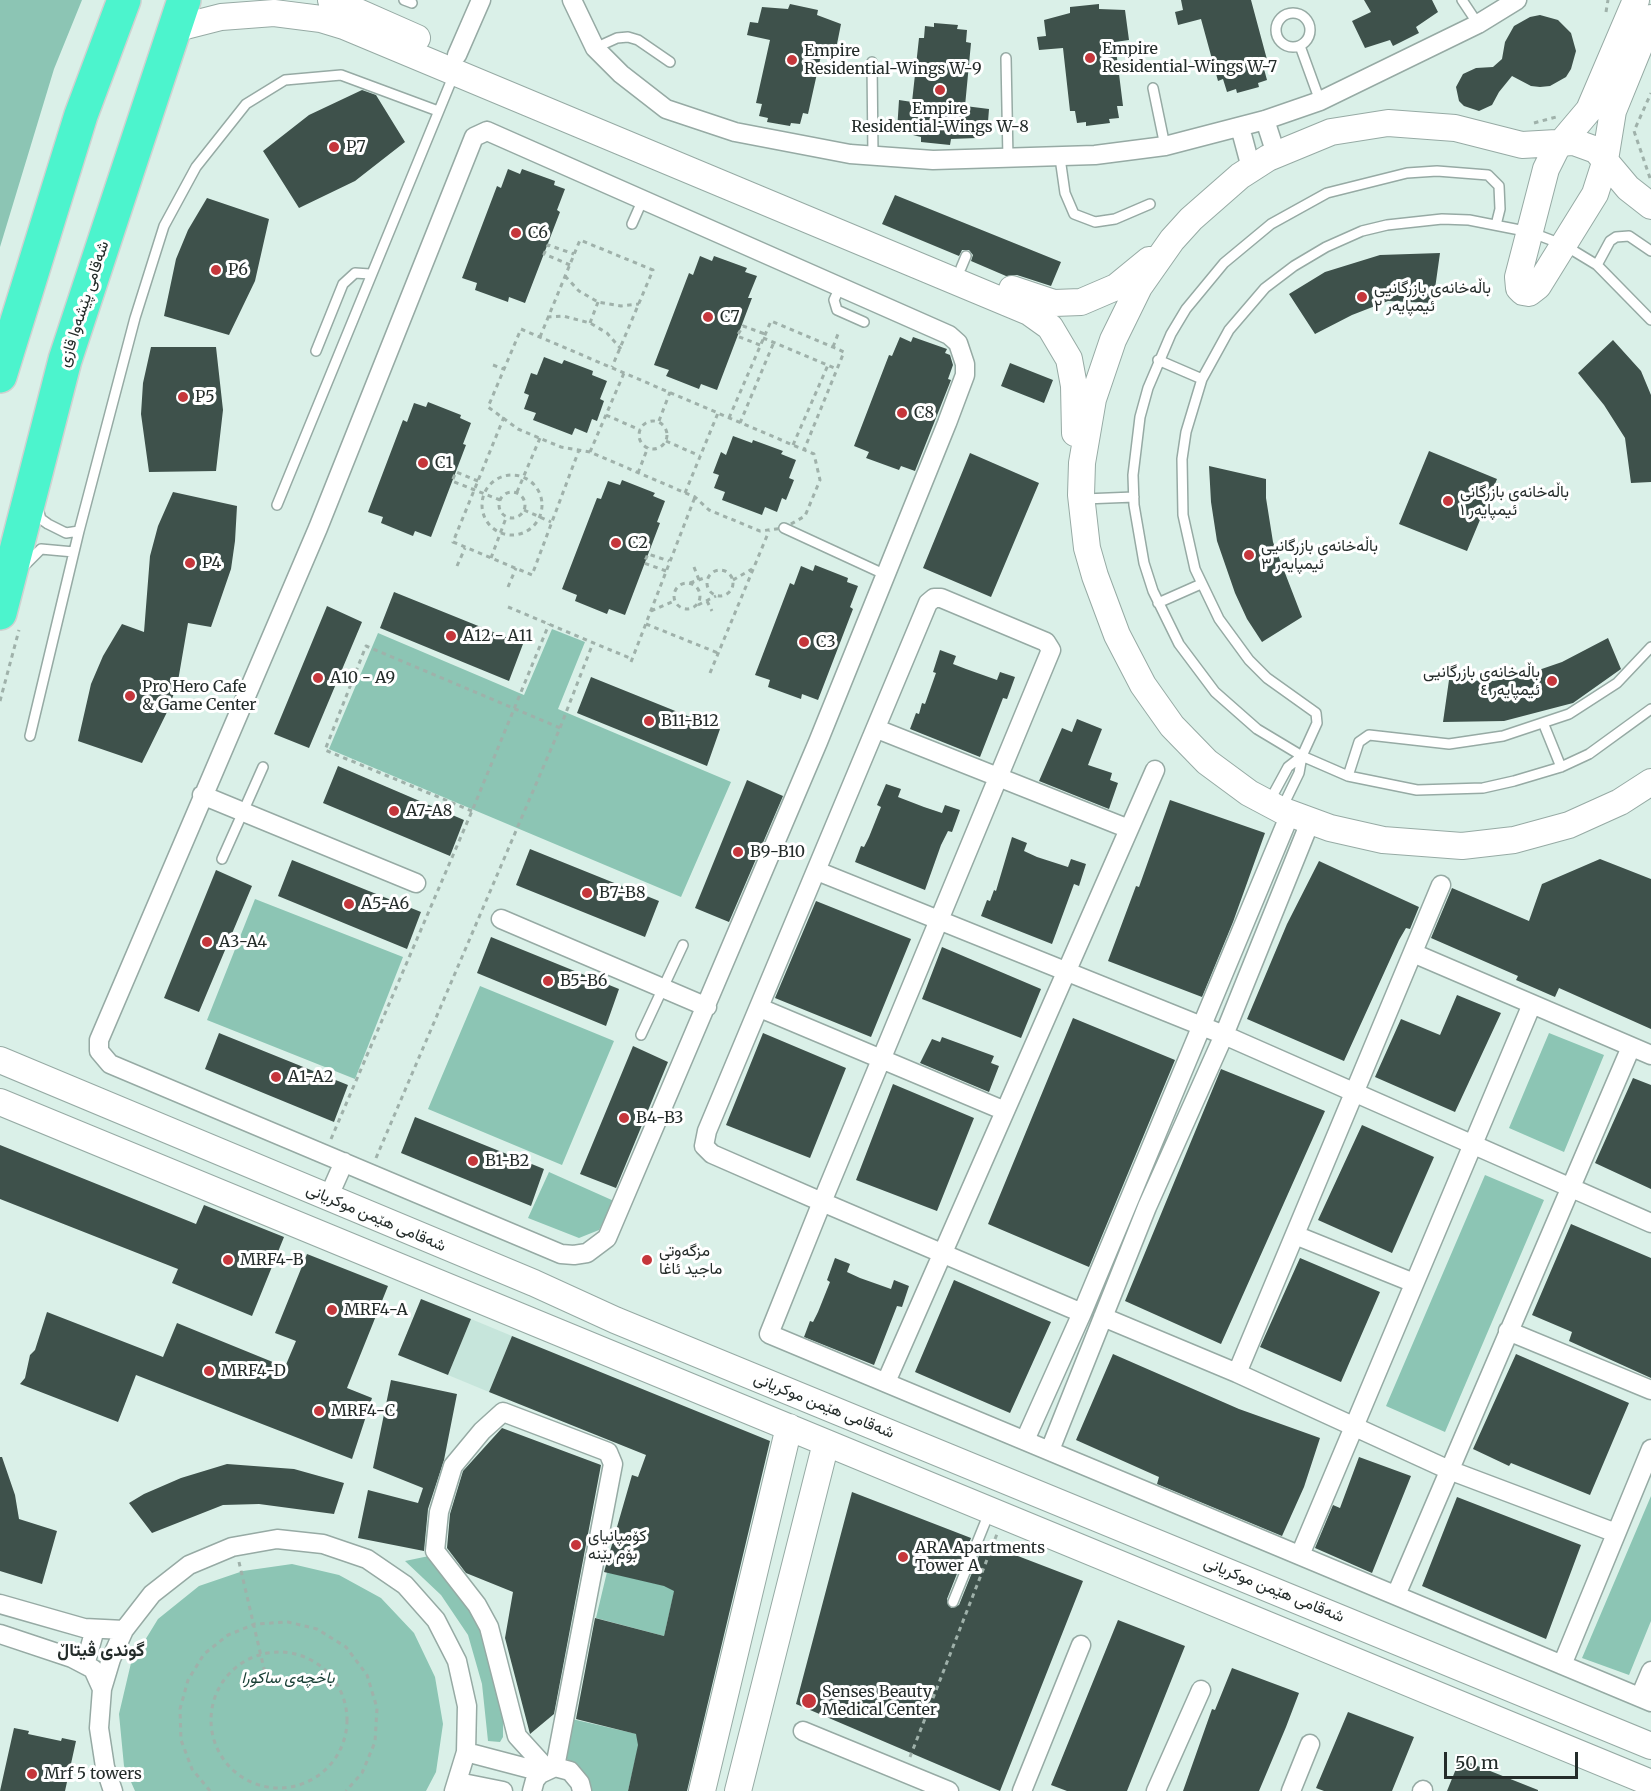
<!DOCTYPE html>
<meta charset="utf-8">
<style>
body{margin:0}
#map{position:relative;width:1651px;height:1791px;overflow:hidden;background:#daf0e8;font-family:Merriweather,serif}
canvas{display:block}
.scale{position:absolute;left:1444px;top:1752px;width:134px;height:27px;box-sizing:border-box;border:3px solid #242c2a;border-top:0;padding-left:8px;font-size:18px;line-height:21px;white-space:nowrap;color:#242c2a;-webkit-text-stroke:4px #fff;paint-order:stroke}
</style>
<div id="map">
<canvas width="1651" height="1791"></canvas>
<div class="scale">50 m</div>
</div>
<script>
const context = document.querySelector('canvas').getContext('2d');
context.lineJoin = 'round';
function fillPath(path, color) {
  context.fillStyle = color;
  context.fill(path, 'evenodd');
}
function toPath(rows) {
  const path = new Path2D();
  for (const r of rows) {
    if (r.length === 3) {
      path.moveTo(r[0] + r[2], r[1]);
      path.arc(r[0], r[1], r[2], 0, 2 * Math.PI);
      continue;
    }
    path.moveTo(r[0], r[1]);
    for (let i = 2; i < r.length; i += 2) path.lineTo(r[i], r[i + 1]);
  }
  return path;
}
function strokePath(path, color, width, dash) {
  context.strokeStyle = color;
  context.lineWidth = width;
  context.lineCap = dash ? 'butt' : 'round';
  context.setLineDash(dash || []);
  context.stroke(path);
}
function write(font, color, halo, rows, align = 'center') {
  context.font = font + ' Merriweather,Vazirmatn,serif';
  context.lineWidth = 6;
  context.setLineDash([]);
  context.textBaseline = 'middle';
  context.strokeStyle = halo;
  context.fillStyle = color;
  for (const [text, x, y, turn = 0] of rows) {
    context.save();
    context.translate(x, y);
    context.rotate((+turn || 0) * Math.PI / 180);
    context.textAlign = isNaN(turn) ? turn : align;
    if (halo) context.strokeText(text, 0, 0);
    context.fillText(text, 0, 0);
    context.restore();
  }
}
fillPath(toPath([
 [471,1319,512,1336,489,1392,448,1375]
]), '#c6e5db');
fillPath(toPath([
 [0,0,82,0,54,69,0,247],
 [552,629,585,642,558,709,731,782,681,897,329,749,378,633,524,695],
 [255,899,403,957,355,1079,207,1020],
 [480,986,614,1041,562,1165,428,1109],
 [1549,1033,1604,1055,1564,1152,1509,1128],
 [549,1172,614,1201,599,1230,579,1238,528,1218],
 [1485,1175,1544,1200,1445,1432,1386,1406],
 [1651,1496,1651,1621,1629,1675,1582,1658],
 [429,1556,457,1588,481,1630,503,1720,503,1737,500,1742,488,1741,482,1684,468,1635,441,1595,405,1561],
 [292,1564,339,1575,381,1598,414,1633,435,1677,443,1724,436,1772,426,1791,135,1791,124,1766,119,1714,131,1663,158,1619,199,1586,243,1571],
 [607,1572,675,1588,664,1636,596,1618],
 [572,1719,641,1735,628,1791,587,1791,574,1765,563,1756]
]), '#8cc5b4');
fillPath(toPath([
 [1181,0,1251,0,1269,67,1264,69,1267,80,1258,83,1259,87,1237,93,1236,89,1227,92,1223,79,1218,81,1201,19,1178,25,1175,12,1183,10],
 [1364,0,1432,0,1438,12,1416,27,1419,33,1393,46,1390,40,1365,48,1352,21,1371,12],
 [790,4,818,10,817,15,841,24,835,54,822,51,808,114,803,113,800,124,791,123,790,126,767,122,768,118,759,116,762,104,756,103,770,40,747,35,750,22,758,23,762,7,788,9],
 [1099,4,1099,9,1125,10,1129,40,1115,42,1123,106,1117,106,1119,118,1109,119,1110,123,1086,126,1086,122,1077,123,1075,111,1070,111,1063,48,1039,50,1037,37,1046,36,1044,20,1070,13,1070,7],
 [1540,15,1558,20,1571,33,1576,51,1571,69,1566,77,1550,86,1540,87,1531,86,1512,76,1499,92,1492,105,1479,111,1464,106,1459,101,1456,87,1463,74,1476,68,1493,67,1502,59,1505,42,1514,26,1530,17],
 [934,23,958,25,957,29,967,30,966,42,971,43,965,106,989,109,988,122,979,121,977,138,951,139,950,145,921,142,921,137,897,131,899,100,912,102,919,38,924,38,925,26,934,27],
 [362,90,376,95,405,142,355,181,299,208,263,151,309,115],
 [508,169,520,174,522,169,555,181,554,185,565,189,557,210,560,212,525,303,509,297,508,302,475,290,477,283,462,278,497,186,501,188],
 [895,195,1061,262,1051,286,1017,275,1006,276,971,261,973,255,969,250,962,250,959,256,882,224],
 [207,198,269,219,255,281,229,335,164,316,176,259,188,230],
 [1440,253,1433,303,1388,301,1352,315,1315,334,1289,294,1325,272,1380,255],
 [700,256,712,261,714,256,747,268,745,272,757,276,748,298,752,298,717,390,701,384,699,389,666,376,669,370,654,365,689,273,693,275],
 [900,337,911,342,913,337,947,349,945,353,950,355,953,365,948,379,951,380,915,471,901,466,899,470,866,458,869,452,854,446,889,355,892,356],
 [1613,340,1641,371,1651,395,1651,482,1631,483,1625,438,1604,405,1578,373],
 [151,347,216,347,223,410,216,471,149,472,141,414,143,383],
 [544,357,562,364,564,360,593,371,592,375,607,381,600,399,604,401,597,421,592,419,587,433,575,428,572,435,533,420,536,413,524,409,529,395,524,393,531,373,537,375],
 [1010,363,1053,380,1044,403,1001,386],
 [428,402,461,415,460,418,471,423,463,444,466,445,431,537,415,531,413,536,381,523,383,517,368,512,403,420,407,422,414,403,426,407],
 [733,436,752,443,753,440,783,451,781,454,796,460,789,478,794,480,786,500,782,498,777,512,765,507,762,515,722,500,725,492,714,488,719,475,713,473,721,452,726,455],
 [1429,451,1497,479,1467,551,1399,524],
 [970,453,1039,483,991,597,923,568],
 [1209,466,1266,479,1266,498,1273,542,1302,617,1262,642,1247,619,1235,593,1217,541,1211,502],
 [622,480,655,493,653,496,665,501,657,522,660,523,625,615,609,609,607,614,575,601,577,595,562,589,597,498,601,499,608,481,620,485],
 [173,492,237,506,235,541,231,569,211,627,188,623,178,681,169,708,142,763,78,741,91,684,103,656,122,624,144,632,150,556,158,526],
 [815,565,848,578,847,582,858,586,850,607,853,609,818,700,802,694,801,699,768,687,770,680,755,675,790,583,794,585,801,566,813,571],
 [394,592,523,644,509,681,380,628],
 [327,606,362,622,309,748,274,734],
 [1608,638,1621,669,1573,703,1504,721,1443,722,1449,680,1494,681,1530,673,1562,662],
 [940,650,956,656,953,664,966,669,997,680,1000,672,1015,677,1007,699,1003,698,980,757,910,729,916,713,919,714,922,703,925,704,936,673,933,672],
 [591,677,720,729,707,766,577,713],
 [1077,719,1102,729,1088,765,1112,773,1110,780,1118,783,1109,809,1039,781,1062,728,1072,732],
 [338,766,464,820,450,856,323,803],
 [747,780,783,796,729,922,695,908],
 [886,784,901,789,898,797,924,807,942,813,945,805,960,810,952,832,948,831,941,845,925,890,855,862,861,846,864,847,869,837,881,807,877,805],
 [1170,800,1265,833,1233,922,1202,997,1108,961,1136,886,1139,887],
 [1012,837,1027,843,1024,851,1037,857,1068,867,1071,859,1086,864,1079,886,1074,884,1052,944,981,916,987,900,990,901,994,890,996,891],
 [530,849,659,901,645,937,516,885],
 [1600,859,1651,879,1651,1029,1559,988,1555,997,1516,980,1518,976,1431,938,1452,888,1529,921,1542,884],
 [292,860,421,912,407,949,278,896],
 [1319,861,1419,907,1410,929,1406,928,1399,940,1344,1061,1247,1019,1287,924],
 [216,870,252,886,199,1012,164,998],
 [816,901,911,939,871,1037,775,998],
 [491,937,619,989,606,1026,477,973],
 [942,947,1041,989,1021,1038,922,999],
 [1457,995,1501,1013,1455,1112,1375,1077,1401,1019,1440,1035],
 [1073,1018,1175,1060,1089,1267,988,1224],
 [219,1033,348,1085,334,1122,205,1069],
 [763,1033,846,1068,810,1158,726,1125],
 [942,1037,994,1056,991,1063,999,1066,989,1092,920,1063,932,1039,940,1042],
 [633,1046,668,1062,616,1188,580,1174],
 [1221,1069,1325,1111,1221,1344,1125,1301],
 [1633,1078,1651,1085,1651,1189,1595,1163],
 [893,1084,974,1118,937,1211,856,1180],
 [415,1117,544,1169,531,1206,401,1153],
 [1362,1125,1434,1157,1392,1253,1318,1220],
 [0,1145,196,1224,204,1205,284,1237,252,1316,172,1283,178,1269,0,1199],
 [1571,1224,1651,1258,1651,1378,1569,1341,1572,1332,1532,1315],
 [307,1254,388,1286,347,1388,372,1398,352,1459,136,1375,118,1422,20,1384,25,1378,30,1355,35,1350,47,1312,163,1357,177,1323,285,1367,296,1341,275,1333],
 [835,1258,850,1264,847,1272,860,1278,891,1289,894,1280,909,1286,902,1307,897,1306,874,1365,804,1337,810,1321,813,1322,818,1312,830,1282,827,1280],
 [1300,1258,1380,1292,1341,1382,1260,1347],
 [954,1280,1051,1322,1010,1413,915,1372],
 [421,1299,471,1319,448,1375,398,1355],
 [512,1336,770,1441,687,1791,628,1791,638,1745,636,1734,576,1719,595,1618,664,1636,674,1591,664,1586,604,1572,632,1475,638,1477,646,1455,489,1392],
 [1113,1354,1239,1409,1320,1438,1304,1487,1282,1536,1157,1484,1159,1477,1076,1440],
 [1516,1354,1629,1403,1590,1495,1511,1463,1509,1466,1473,1449],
 [391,1380,457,1394,444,1460,428,1509,424,1551,358,1538,368,1490,418,1503,423,1488,373,1468],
 [502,1428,601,1465,554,1714,530,1734,505,1638,513,1592,466,1573,447,1548,450,1514,463,1471],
 [0,1457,2,1457,15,1495,19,1519,57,1531,42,1584,0,1571],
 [1359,1457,1411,1476,1372,1573,1315,1548,1333,1505,1340,1508],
 [227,1464,294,1469,344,1483,334,1514,259,1504,223,1505,152,1533,129,1503,144,1494,181,1478],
 [852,1492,971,1538,947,1599,951,1608,959,1605,984,1543,1083,1581,1000,1791,796,1704],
 [1457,1497,1581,1545,1546,1639,1422,1586],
 [1118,1620,1185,1646,1127,1791,1067,1791,1051,1785],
 [1232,1668,1299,1693,1286,1727,1259,1791,1183,1791,1212,1709,1215,1710],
 [1348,1712,1414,1737,1392,1791,1324,1791,1316,1788],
 [14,1728,29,1731,28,1734,61,1741,62,1738,76,1741,65,1791,0,1791],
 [1460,1759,1538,1790,1538,1791,1447,1791]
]), '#3e514b');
const lane = toPath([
 [404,0,412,3],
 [1462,0,1478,24],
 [1293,30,17],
 [1300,46,1320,101],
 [595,48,617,38,628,37,638,40,670,62],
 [1006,58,1008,159],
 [872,62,873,156],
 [1153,88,1165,146],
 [1060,158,1065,193,1074,214,1095,222,1115,219,1150,204],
 [632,224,643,199],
 [1496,225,1500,209,1499,186,1488,175,1437,171,1407,173,1327,193,1271,224,1224,263,1186,309,1171,334,1148,388,1140,417,1133,475,1134,505,1144,563,1153,591,1179,644,1215,692,1257,729,1302,756,1348,776,1417,790,1483,788,1514,781,1561,767,1589,754,1651,709],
 [1597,265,1610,241,1616,237,1629,236,1651,251],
 [961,268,966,256],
 [840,287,834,300,837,310,864,322],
 [316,351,343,284,355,273,370,274],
 [1158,360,1202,379],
 [1084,499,1134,497],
 [277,505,452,79],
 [38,509,41,519,48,524,66,533,79,531],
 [784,528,886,575],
 [23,567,41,549,74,552],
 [1158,603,1201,584],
 [1544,725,1561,767],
 [30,736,79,531,135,318,164,226,196,167,246,104,285,80,341,75,438,111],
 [1348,776,1359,742,1369,735,1449,744,1503,736,1569,714,1617,683,1651,647],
 [1269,802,1288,767,1302,756],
 [1282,808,1299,773,1302,756,1317,723,1316,713,1267,678,1249,660,1219,619,1195,569,1183,515,1182,459,1186,432,1202,379,1229,330,1265,288,1294,266,1326,247,1362,231,1387,225,1442,219,1469,220,1530,232,1564,245,1597,265,1651,320],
 [222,859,263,767],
 [641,1035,683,945],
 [953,1602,989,1513]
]);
const street = toPath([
 [572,0,595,48,621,74,666,109,735,132,850,154,933,160,1095,155,1165,146,1265,120,1320,101,1478,24,1517,0],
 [457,55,481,0],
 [1265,120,1276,154],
 [1240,127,1251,168],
 [487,131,949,335,958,343,965,364,965,375,947,423,818,742,607,1238,587,1253,574,1255,561,1254,110,1064,99,1051,99,1040,318,528,474,137,487,131],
 [877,729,1129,829],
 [202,795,416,883],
 [817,871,1224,1035,1651,1223],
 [501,919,707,1007],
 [1413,953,1651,1055],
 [760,1008,1005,1111],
 [328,1198,344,1162],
 [1295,1235,1414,1283],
 [1082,1313,822,1202,712,1154,704,1146,707,1131,928,603,934,598,941,598,1046,642,1051,650,822,1202,769,1334,1651,1702],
 [1103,1317,1237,1373,1449,1470,1616,1533],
 [1508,1331,1651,1390],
 [1237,1373,1441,885],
 [886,1382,1155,770],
 [1025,1440,1082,1313,1290,814],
 [1050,1450,1147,1207,1224,1035,1310,822],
 [1300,1555,1532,1004],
 [1396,1595,1631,1047],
 [0,1604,84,1628,124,1630],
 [0,1634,72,1658,93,1669,102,1689],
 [85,1665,95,1629],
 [1562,1665,1651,1449],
 [1640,1697,1651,1671],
 [803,1731,949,1791],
 [466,1752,542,1772],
 [547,1769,517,1736,489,1627,477,1605,435,1551,439,1512,453,1466,482,1431,503,1412,608,1452,613,1464,555,1767],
 [458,1782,503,1791],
 [113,1791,105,1767,99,1728,102,1689,111,1659,124,1630,152,1594,189,1565,232,1547,277,1539,323,1544,367,1559,405,1585,436,1620,457,1661,467,1706,466,1752,454,1791],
 [532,1791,535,1780,540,1774,555,1767,570,1771,580,1783,582,1791],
 [1022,1791,1081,1645],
 [1156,1791,1201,1690],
 [1291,1791,1310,1744],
 [1422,1791,1423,1790]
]);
const secondary = toPath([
 [331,0,417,38],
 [1636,0,1589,110,1556,149,1546,169,1518,277,1519,288,1523,292,1529,293,1538,286,1595,194,1604,166,1613,111,1651,18],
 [174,29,221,17,274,13,321,19,344,26,1029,312,1050,327,1069,359,1074,386,1075,433],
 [1651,206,1628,188,1596,150,1574,142,1522,145,1455,128,1388,123,1331,132,1268,158,1240,176,1191,219,1172,240,1139,287,1113,340,1093,399,1082,463,1081,495,1087,548,1095,576,1117,635,1143,685,1172,726,1207,762,1249,793,1281,810,1330,828,1383,840,1462,846,1514,840,1569,825,1620,802,1651,782],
 [1012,289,1054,303,1081,302,1116,287,1149,260],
 [0,1060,534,1283,615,1320,1651,1746],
 [0,1102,1651,1783],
 [702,1791,789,1427],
 [738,1791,826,1443]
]);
const highway = toPath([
 [0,376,81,115,124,0],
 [0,613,65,360,184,0]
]);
strokePath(lane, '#96aaa4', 12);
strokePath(street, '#96aaa4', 21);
strokePath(secondary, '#96aaa4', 28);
strokePath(highway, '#cfd1d0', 36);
strokePath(toPath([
 [1606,12,1608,0],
 [1534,123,1556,117],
 [1650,178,1634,131,1651,93],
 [570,265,544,254,548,245,574,254],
 [565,276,579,291,598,302,621,306,639,304],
 [547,317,563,316,590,323,607,333,621,349],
 [590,323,598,302],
 [521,329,814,454,820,480,805,516,784,528,760,531,709,510,695,497,590,452,561,447,518,429,488,407,521,329],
 [540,337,580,240,653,270,612,367],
 [763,338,837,369],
 [760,345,737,336,743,326,765,334],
 [833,347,838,334],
 [493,365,504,369],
 [606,415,640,430],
 [504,417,453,542,532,575,579,450],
 [729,418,771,321,833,347,844,352,804,450],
 [659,421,670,392],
 [653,435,14],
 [740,423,774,342],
 [666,441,700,456],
 [793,445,828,365],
 [590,452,624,373],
 [638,473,648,447],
 [512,505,30],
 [478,481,456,472,452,481,500,500],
 [512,505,13],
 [517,492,540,438],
 [685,493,718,413],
 [524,510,551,522],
 [491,558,506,518],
 [457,566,465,548],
 [694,567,699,580],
 [720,583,13],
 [666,571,644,563,648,554,669,561],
 [733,580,752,569],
 [687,596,13],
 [690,583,707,577],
 [508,587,516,568],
 [707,601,712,611],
 [698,605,716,596],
 [508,607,632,659],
 [651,611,674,601],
 [646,624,718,653],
 [631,662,695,497],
 [710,673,769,531],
 [0,701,19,630],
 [472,811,325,750,366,646,560,728],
 [331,1139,472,811,549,624],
 [376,1158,560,728,593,643],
 [239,1562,268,1686],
 [279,1720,68],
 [910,1757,997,1534],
 [210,1791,192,1769,181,1740,180,1709,188,1680,204,1654,228,1635,255,1624,288,1622,317,1629,346,1647,367,1675,377,1708,375,1742,362,1773,346,1791]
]), '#9fb1aa', 3, [4.5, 4.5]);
strokePath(lane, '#fff', 9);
strokePath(street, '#fff', 18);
strokePath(secondary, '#fff', 26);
strokePath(highway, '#4cf4cd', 33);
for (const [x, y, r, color] of [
 [1090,58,6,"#c5363b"],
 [792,60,6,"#c5363b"],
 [940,90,6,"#c5363b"],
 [334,147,6,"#c5363b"],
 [516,233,6,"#c5363b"],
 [216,270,6,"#c5363b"],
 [1362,297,6,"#c5363b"],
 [708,317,6,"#c5363b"],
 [183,397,6,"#c5363b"],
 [902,413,6,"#c5363b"],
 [423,463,6,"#c5363b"],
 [1448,501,6,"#c5363b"],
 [616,543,6,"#c5363b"],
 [1249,555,6,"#c5363b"],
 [190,563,6,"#c5363b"],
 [451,636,6,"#c5363b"],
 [804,642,6,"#c5363b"],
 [318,678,6,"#c5363b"],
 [1552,681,6,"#c5363b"],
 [130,696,6,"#c5363b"],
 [649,721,6,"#c5363b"],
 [394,811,6,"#c5363b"],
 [738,852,6,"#c5363b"],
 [587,893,6,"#c5363b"],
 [349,904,6,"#c5363b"],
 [207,942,6,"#c5363b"],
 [548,981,6,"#c5363b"],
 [276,1077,6,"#c5363b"],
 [624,1118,6,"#c5363b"],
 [473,1161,6,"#c5363b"],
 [228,1260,6,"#c5363b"],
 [647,1260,6,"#c5363b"],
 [332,1310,6,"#c5363b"],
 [209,1371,6,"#c5363b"],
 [319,1411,6,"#c5363b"],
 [576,1545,6,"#c5363b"],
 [903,1557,6,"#c5363b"],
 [809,1701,8,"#c5363b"],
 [32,1774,6,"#c5363b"]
]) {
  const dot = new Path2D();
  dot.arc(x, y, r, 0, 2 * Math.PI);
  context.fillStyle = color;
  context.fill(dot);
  strokePath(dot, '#fff', 2);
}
write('16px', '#242c2a', '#fff', [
 ["Empire",1102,49],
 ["Residential-Wings W-7",1102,67],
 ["Empire",804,51],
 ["Residential-Wings W-9",804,69],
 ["Empire",940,109,"center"],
 ["Residential-Wings W-8",940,127,"center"],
 ["P7",346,147],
 ["C6",528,233],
 ["P6",228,270],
 ["باڵەخانەی بازرگانیی",1374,288],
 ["ئیمپایەر ٢",1374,306],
 ["C7",720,317],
 ["P5",195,397],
 ["C8",914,413],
 ["C1",435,463],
 ["باڵەخانەی بازرگانی",1460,492],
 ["ئیمپایەر ١",1460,510],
 ["C2",628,543],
 ["باڵەخانەی بازرگانیی",1261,546],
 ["ئیمپایەر ٣",1261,564],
 ["P4",202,563],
 ["A12 - A11",463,636],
 ["C3",816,642],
 ["باڵەخانەی بازرگانیی",1540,672,"right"],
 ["ئیمپایەر ٤",1540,690,"right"],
 ["A10 - A9",330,678],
 ["Pro Hero Cafe",142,687],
 ["& Game Center",142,705],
 ["B11-B12",661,721],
 ["A7-A8",406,811],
 ["B9-B10",750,852],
 ["B7-B8",599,893],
 ["A5-A6",361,904],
 ["A3-A4",219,942],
 ["B5-B6",560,981],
 ["A1-A2",288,1077],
 ["B4-B3",636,1118],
 ["B1-B2",485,1161],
 ["مزگەوتی",659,1251],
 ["ماجید ئاغا",659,1269],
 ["MRF4-B",240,1260],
 ["MRF4-A",344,1310],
 ["MRF4-D",221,1371],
 ["MRF4-C",331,1411],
 ["کۆمپانیای",588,1536],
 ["بۆم بێنە",588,1554],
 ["ARA Apartments",915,1548],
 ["Tower A",915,1566],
 ["Senses Beauty",822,1692],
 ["Medical Center",822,1710],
 ["Mrf 5 towers",44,1774]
], 'left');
write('16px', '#242c2a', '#fff', [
 ["شەقامی پێشەوا قازی",84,304,-72],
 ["شەقامی هێمن موکریانی",376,1218,23],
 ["شەقامی هێمن موکریانی",824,1406,22],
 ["شەقامی هێمن موکریانی",1274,1590,22]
]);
write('italic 16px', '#183f35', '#fff', [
 ["باخچەی ساکورا",288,1678]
]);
write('bold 18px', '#242c2a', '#fff', [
 ["گوندی ڤیتاڵ",101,1651]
]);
</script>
